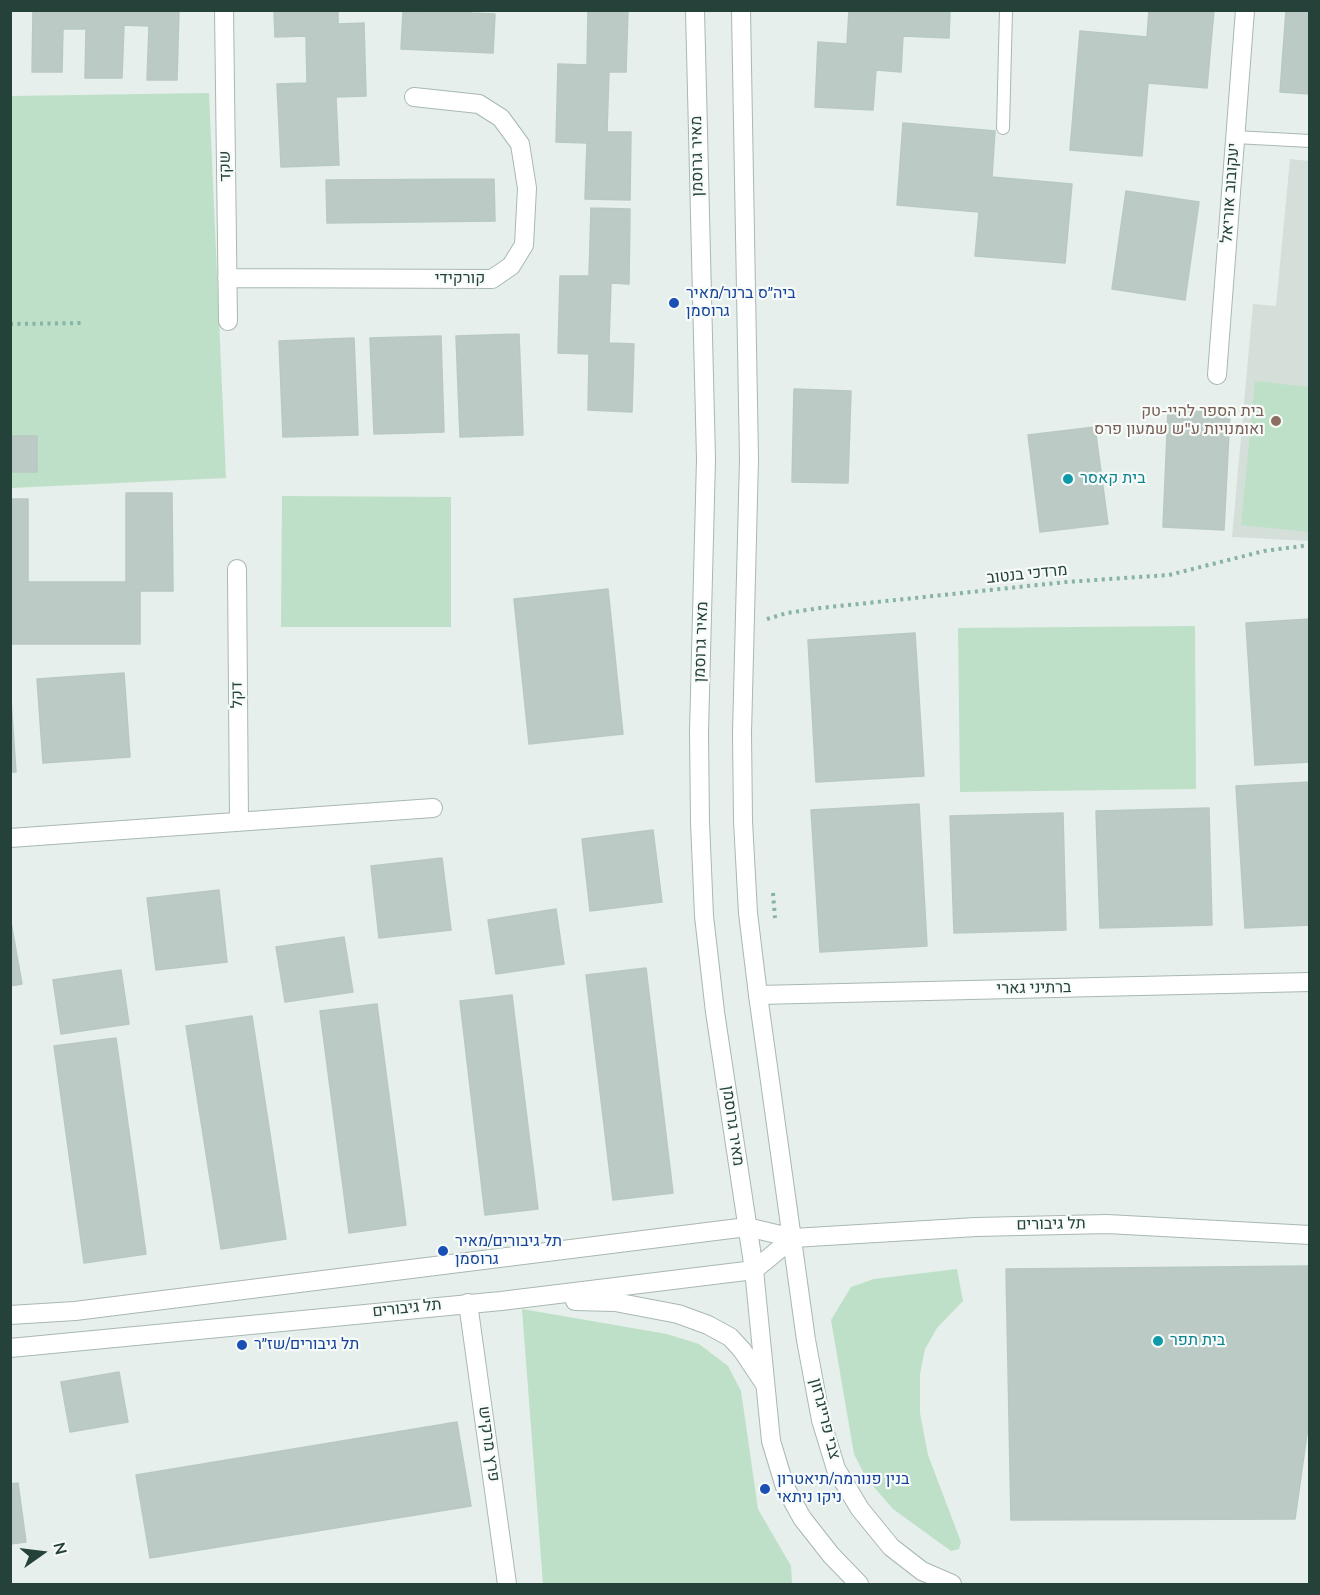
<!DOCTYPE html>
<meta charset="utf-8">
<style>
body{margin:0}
#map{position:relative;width:1320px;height:1595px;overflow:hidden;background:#e6efeb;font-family:"Nunito Sans",sans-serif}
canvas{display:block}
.frame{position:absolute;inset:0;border:12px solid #24423a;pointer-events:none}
.north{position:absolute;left:12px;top:1523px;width:60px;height:60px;-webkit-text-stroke:4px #f7fbf9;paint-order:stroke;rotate:76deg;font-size:16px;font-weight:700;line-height:24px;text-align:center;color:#24423a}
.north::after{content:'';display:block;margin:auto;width:21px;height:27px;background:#24423a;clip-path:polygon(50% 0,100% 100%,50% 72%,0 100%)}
</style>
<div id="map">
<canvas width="1320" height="1595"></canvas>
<div class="frame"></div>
<div class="north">N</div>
</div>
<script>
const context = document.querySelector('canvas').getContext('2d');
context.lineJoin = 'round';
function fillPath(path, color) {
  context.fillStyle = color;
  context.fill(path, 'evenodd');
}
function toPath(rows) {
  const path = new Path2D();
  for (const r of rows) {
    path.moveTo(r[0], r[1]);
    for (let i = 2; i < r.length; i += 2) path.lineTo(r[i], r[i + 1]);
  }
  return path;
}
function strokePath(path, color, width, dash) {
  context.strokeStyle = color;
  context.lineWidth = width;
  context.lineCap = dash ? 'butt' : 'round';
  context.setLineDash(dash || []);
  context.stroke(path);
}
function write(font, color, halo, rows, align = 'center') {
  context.font = font + ' "Nunito Sans",Heebo,sans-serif';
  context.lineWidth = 4.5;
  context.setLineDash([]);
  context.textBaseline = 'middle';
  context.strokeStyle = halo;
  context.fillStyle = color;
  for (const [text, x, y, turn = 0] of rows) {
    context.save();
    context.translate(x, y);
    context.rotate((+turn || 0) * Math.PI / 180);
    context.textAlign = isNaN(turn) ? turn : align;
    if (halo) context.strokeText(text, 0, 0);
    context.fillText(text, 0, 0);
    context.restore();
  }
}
fillPath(toPath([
 [1290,159,1309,161,1309,541,1232,537,1253,304,1276,306]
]), '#d4dfda');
fillPath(toPath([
 [209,93,226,478,11,488,11,96],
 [1255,381,1309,387,1309,532,1241,525],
 [282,496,451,497,451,627,281,627],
 [1195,626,1196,789,960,792,958,628],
 [957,1269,963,1301,937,1328,925,1349,920,1374,920,1413,928,1455,961,1542,959,1549,951,1551,893,1509,866,1478,854,1454,831,1320,851,1287,874,1279],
 [522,1309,667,1334,699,1344,728,1366,741,1391,758,1509,791,1566,792,1584,543,1584]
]), '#bfe0c8');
const building = toPath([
 [33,10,179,10,177,80,147,80,149,26,124,25,122,78,85,78,86,29,63,29,62,72,32,72,33,10],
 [274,10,338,10,338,24,364,23,366,96,336,97,339,165,281,167,277,84,307,83,306,36,275,37,274,10],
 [427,10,471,10,471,13,495,14,493,53,401,49,403,12,427,13,427,10],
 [588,10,628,10,626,72,609,72,607,132,631,132,630,200,585,199,587,143,556,142,558,64,587,65,588,10],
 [849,10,897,12,898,10,950,10,949,38,903,36,901,72,876,70,873,110,815,107,818,42,847,44,849,10],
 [1149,10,1214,10,1207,88,1148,83,1142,156,1070,150,1080,31,1147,37,1149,10],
 [1286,10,1310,10,1310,94,1280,92,1286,10],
 [903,123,995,131,992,177,1072,184,1065,263,975,256,979,212,897,205,903,123],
 [494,179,495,221,327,223,326,180,494,179],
 [1126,191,1199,202,1185,300,1112,289,1126,191],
 [591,208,630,209,629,284,611,283,609,343,634,344,632,412,588,410,589,354,558,353,560,276,589,276,591,208],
 [519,334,523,435,460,437,456,336,519,334],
 [441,336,444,432,374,434,370,338,441,336],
 [354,338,358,435,283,437,279,341,354,338],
 [794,389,851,391,848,483,792,482,794,389],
 [1168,410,1230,413,1224,530,1163,527,1168,410],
 [1095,427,1108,524,1040,532,1028,435,1095,427],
 [10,436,37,436,37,472,10,472,10,436],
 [126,493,172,493,173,591,140,591,140,644,10,644,10,499,28,499,28,582,126,582,126,493],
 [608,589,623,734,529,744,514,599,608,589],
 [1310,619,1310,762,1255,765,1246,623,1310,619],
 [915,633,924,776,816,782,808,640,915,633],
 [124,673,130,757,43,763,37,679,124,673],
 [10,685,16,772,10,772,10,685],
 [1310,782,1310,925,1245,928,1236,786,1310,782],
 [919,804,927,946,820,952,811,810,919,804],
 [1209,808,1212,925,1100,928,1096,811,1209,808],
 [1063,813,1066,930,954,933,950,816,1063,813],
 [653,830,662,902,590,911,582,839,653,830],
 [442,858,451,930,379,938,371,866,442,858],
 [219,890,227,962,156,970,147,898,219,890],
 [556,909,564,964,496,974,488,920,556,909],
 [10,917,22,984,10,986,10,917],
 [344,937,353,992,285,1002,276,947,344,937],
 [646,968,673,1193,613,1200,586,975,646,968],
 [121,970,129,1024,61,1034,53,980,121,970],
 [512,995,538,1209,485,1215,460,1001,512,995],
 [377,1004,406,1225,349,1233,320,1011,377,1004],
 [252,1016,286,1239,221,1249,186,1026,252,1016],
 [116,1038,146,1254,84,1263,54,1046,116,1038],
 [1310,1266,1310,1413,1295,1519,1011,1520,1006,1269,1310,1266],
 [119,1372,128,1422,70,1432,61,1382,119,1372],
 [457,1422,471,1506,150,1558,136,1475,457,1422],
 [18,1483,26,1542,10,1544,10,1484,18,1483]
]);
fillPath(building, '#bbcac4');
strokePath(building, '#b8c9c2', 1.5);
const service = toPath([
 [1003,128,1006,10],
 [1235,137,1310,141]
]);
const minor = toPath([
 [224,10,228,321],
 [227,278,492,279,511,266,524,245,527,188,520,144,501,118,479,104,414,97],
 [1217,375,1245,10],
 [237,569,239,821],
 [10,838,433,808],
 [758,995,1310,982],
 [468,1303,507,1584]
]);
const tertiary = toPath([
 [695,10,706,459,699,732,700,822,704,916,715,1012,754,1270,771,1441,785,1487,802,1518,831,1555,859,1584],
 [741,10,749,459,742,733,743,821,748,913,758,995,806,1340,821,1420,836,1469,860,1509,891,1547,922,1571,952,1584],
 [575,1301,615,1302,678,1314,708,1325,730,1337,742,1350,764,1383],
 [10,1315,75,1311,747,1227,793,1238,976,1227,1107,1224,1310,1235],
 [10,1348,501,1301,754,1270,793,1238]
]);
strokePath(service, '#a8b8b2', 14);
strokePath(minor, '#a8b8b2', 20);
strokePath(tertiary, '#a8b8b2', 20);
strokePath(toPath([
 [10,324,84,323],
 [767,619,787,613,820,608,1066,582,1169,575,1264,551,1310,545],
 [773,893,775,918]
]), '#86b3a5', 4, [3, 4.5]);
strokePath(service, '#fff', 12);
strokePath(minor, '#fff', 18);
strokePath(tertiary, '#fff', 18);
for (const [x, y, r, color] of [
 [674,303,6,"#1a4fb4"],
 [1276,421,6,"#8d6e63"],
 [1068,479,6,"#0f9aa8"],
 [443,1251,6,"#1a4fb4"],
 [1158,1341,6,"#0f9aa8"],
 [242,1345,6,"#1a4fb4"],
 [765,1489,6,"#1a4fb4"]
]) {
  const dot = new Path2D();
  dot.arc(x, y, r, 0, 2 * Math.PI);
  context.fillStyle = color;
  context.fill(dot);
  strokePath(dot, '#f7fbf9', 2);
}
write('16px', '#24423a', '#f7fbf9', [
 ["מאיר גרוסמן",698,156,-91],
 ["שקד",226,166,-91],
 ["יעקובוב אוריאל",1231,193,-86],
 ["קורקידי",460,279],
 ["מרדכי בנטוב",1027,575,-6],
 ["מאיר גרוסמן",702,642,-88],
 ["דקל",238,695,-91],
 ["ברתיני גארי",1034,989,-1],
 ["מאיר גרוסמן",732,1126,82],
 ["תל גיבורים",1051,1225,-1],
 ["תל גיבורים",407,1309,-6],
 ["צבי פרייגרזון",824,1419,76],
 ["פרץ מרקיש",488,1444,82]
]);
write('16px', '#164399', '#f7fbf9', [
 ["ביה״ס ברנר/מאיר",686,294],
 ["גרוסמן",686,312],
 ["תל גיבורים/מאיר",455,1242],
 ["גרוסמן",455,1260],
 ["תל גיבורים/שז״ר",254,1345],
 ["בנין פנורמה/תיאטרון",777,1480],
 ["ניקו ניתאי",777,1498]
], 'left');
write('16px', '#785e54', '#f7fbf9', [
 ["בית הספר להיי-טק",1264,412],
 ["ואומנויות ע\"ש שמעון פרס",1264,430]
], 'right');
write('16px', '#0d838f', '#f7fbf9', [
 ["בית קאסר",1080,479],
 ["בית תפר",1170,1341]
], 'left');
</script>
